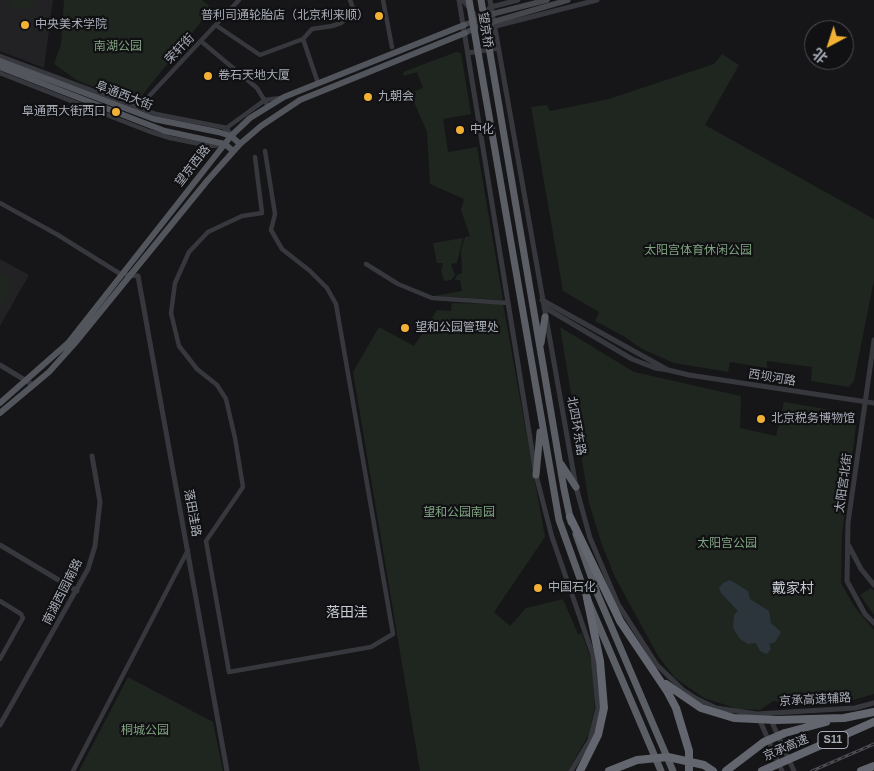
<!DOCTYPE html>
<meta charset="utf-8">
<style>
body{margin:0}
#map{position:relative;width:874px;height:771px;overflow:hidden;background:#161618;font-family:Arial,"Noto Sans SC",sans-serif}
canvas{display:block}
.north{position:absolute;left:804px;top:20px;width:50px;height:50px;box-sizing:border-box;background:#111113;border:1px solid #4d4f55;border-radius:50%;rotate:220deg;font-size:14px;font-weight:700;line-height:20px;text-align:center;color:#a8adb8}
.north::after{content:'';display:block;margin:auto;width:18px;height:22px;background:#f2b134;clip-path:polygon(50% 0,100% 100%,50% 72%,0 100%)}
</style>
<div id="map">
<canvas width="874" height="771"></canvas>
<div class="north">北</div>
</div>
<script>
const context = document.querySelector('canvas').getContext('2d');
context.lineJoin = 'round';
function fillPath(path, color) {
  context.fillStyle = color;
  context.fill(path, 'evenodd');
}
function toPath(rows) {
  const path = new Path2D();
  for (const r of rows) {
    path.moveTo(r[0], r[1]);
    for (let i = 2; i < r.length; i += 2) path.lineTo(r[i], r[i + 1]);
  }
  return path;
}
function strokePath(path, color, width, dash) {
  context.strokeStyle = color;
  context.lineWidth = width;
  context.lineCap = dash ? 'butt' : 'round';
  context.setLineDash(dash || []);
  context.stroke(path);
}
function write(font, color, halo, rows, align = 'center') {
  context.font = font + ' Arial,"Noto Sans SC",sans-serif';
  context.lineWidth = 4.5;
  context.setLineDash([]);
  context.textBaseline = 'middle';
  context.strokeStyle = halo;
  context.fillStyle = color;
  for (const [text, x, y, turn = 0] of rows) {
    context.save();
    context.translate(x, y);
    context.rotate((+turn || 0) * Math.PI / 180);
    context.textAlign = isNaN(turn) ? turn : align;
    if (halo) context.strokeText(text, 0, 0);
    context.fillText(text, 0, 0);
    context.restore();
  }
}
fillPath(toPath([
 [0,0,53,0,44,68,0,51],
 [0,259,29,275,0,326]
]), '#222225');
fillPath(toPath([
 [11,0,34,0,33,10,11,7],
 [64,0,202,0,212,8,136,103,78,81,54,64,61,44],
 [456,52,461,53,471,114,443,119,448,152,477,147,503,300,433,296,462,291,460,280,455,280,457,275,462,273,461,250,465,237,470,236,461,210,464,199,430,184,427,132,410,93,423,88,417,72,404,76,403,72],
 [722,54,739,65,705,125,874,219,874,280,854,381,849,387,811,381,812,367,767,361,767,368,730,362,728,372,674,363,642,349,625,337,595,321,599,312,563,291,531,107,547,105,550,111,609,99,714,64],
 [463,238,457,263,451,264,455,275,451,280,444,281,441,271,443,263,437,263,433,243],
 [0,275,9,279,12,287,3,306,0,307],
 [452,303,503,304,545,537,494,612,510,626,526,608,563,599,578,634,582,633,592,662,596,684,594,711,589,734,568,771,420,771,353,372,379,327,414,346,437,310,451,311],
 [560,327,634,372,741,396,740,428,776,436,784,402,848,413,856,426,842,534,841,583,854,606,874,630,874,694,843,703,812,705,773,701,760,710,738,709,704,698,675,678,658,656,615,577,602,545,589,503],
 [871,588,874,591,874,615,860,595],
 [128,677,213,722,223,771,79,771]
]), '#1e261f');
fillPath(toPath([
 [730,580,748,591,750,599,769,611,771,623,781,632,775,642,769,644,771,649,767,654,760,651,756,643,748,644,740,639,733,628,734,615,738,611,721,593,719,588,723,583]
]), '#2c353c');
strokePath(toPath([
 [383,0,392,47],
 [217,26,260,55,303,39,312,29,332,26,341,23,349,16,353,8,350,0],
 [303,39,318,83],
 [202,42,257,88,268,106],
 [0,56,156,114,227,128,231,136],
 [0,73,148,131,170,138,210,146,223,145],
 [137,109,239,0],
 [225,129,265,100,280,98],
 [255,157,262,213,242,216,208,232,189,252,175,283,171,313,179,346,197,369,217,385,226,399,235,438,243,487,206,541,229,672,371,647,393,634,336,304,327,288,310,271,282,249,271,230,275,214,265,151],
 [0,203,58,235,122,275],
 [366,264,398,284,432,298,508,303],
 [0,601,21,614,23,618,0,659],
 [73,771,188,550]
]), '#37383d', 4.5);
strokePath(toPath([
 [459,0,536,475,552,537,593,655,598,708,590,740,571,771],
 [463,0,478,19,479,26,497,47],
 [490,0,576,487,590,538,618,604,657,665,683,690,697,699,716,708,757,714,782,771],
 [482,15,491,7,518,0],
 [492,27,597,0],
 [468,53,498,48],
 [127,275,138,276,227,771],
 [542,300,668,370,655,368,632,359,544,307],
 [874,340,848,523,847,581,865,614,874,623],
 [0,365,33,385],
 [668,370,689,375,874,403],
 [0,545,77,591],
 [849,546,861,569,874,585],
 [757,714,855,708,874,703],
 [770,718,794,771],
 [0,725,88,569,95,546,100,502,92,456]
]), '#37383d', 5);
strokePath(toPath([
 [464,25,492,14,547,0],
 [465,33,479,26,568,0]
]), '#45474d', 5.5);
strokePath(toPath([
 [0,61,154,119,218,132,231,136,240,144],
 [0,67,144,123,165,131,225,144,233,151],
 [0,403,68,343,231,136,250,118,284,97,464,25],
 [0,413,49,372,75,343,207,181,240,144,261,126,300,100,465,33]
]), '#53555c', 6);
strokePath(toPath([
 [469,0,559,520,587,598,661,771],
 [481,0,564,489,571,522],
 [541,343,545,317],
 [561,464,576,487],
 [536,475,540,432],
 [576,534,597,593,673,771]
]), '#5b5e65', 7);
strokePath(toPath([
 [570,517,620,621,667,691,676,708,689,751,689,771],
 [666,684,701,708,734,718,776,720,844,718,874,712],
 [580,771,598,735,604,708,600,661,587,598],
 [609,771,637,760,668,757,704,765,713,771],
 [726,771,764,742,785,733,826,722],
 [762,771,874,722],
 [861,771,874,766]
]), '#63666e', 8);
const rail = toPath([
 [812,771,874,744]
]);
strokePath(rail, '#4a4c52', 3);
strokePath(rail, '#111113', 1, [4]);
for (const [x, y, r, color] of [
 [379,16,5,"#f2b134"],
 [25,25,5,"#f2b134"],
 [208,76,5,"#f2b134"],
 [368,97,5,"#f2b134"],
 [116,112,5,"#f2b134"],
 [460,130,5,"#f2b134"],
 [405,328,5,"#f2b134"],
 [761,419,5,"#f2b134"],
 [538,588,5,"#f2b134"]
]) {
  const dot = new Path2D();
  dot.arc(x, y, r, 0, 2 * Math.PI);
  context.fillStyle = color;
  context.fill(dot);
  strokePath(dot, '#111113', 2);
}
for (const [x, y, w] of [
 [833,740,30]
]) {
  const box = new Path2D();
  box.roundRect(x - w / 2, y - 8.5, w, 17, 4);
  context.fillStyle = '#111113';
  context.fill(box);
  strokePath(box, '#a8adb8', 1);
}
write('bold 11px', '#a8adb8', null, [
 ["S11",833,740]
]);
write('12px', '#a8adb8', '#111113', [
 ["普利司通轮胎店（北京利来顺）",369,16,"right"],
 ["中央美术学院",35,25],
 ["卷石天地大厦",218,76],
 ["九朝会",378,97],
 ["阜通西大街西口",106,112,"right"],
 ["中化",470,130],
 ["望和公园管理处",415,328],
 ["北京税务博物馆",771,419],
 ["中国石化",548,588]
], 'left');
write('12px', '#a8adb8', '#111113', [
 ["望京桥",485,30,81],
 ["荣轩街",180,49,-46],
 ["阜通西大街",124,96,21],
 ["望京西路",193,166,-52],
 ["西坝河路",772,378,9],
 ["北四环东路",576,426,80],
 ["太阳宫北街",844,483,-82],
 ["落田洼路",192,513,80],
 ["南湖西园南路",63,592,-63],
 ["京承高速辅路",815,700,-3],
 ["京承高速",786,748,-23]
]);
write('12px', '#7fa381', '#111113', [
 ["南湖公园",118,47],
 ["太阳宫体育休闲公园",698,251],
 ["望和公园南园",459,513],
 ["太阳宫公园",727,544],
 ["桐城公园",145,731]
]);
write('14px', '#c9ccd4', '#111113', [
 ["戴家村",793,589],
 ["落田洼",347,613]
]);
</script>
